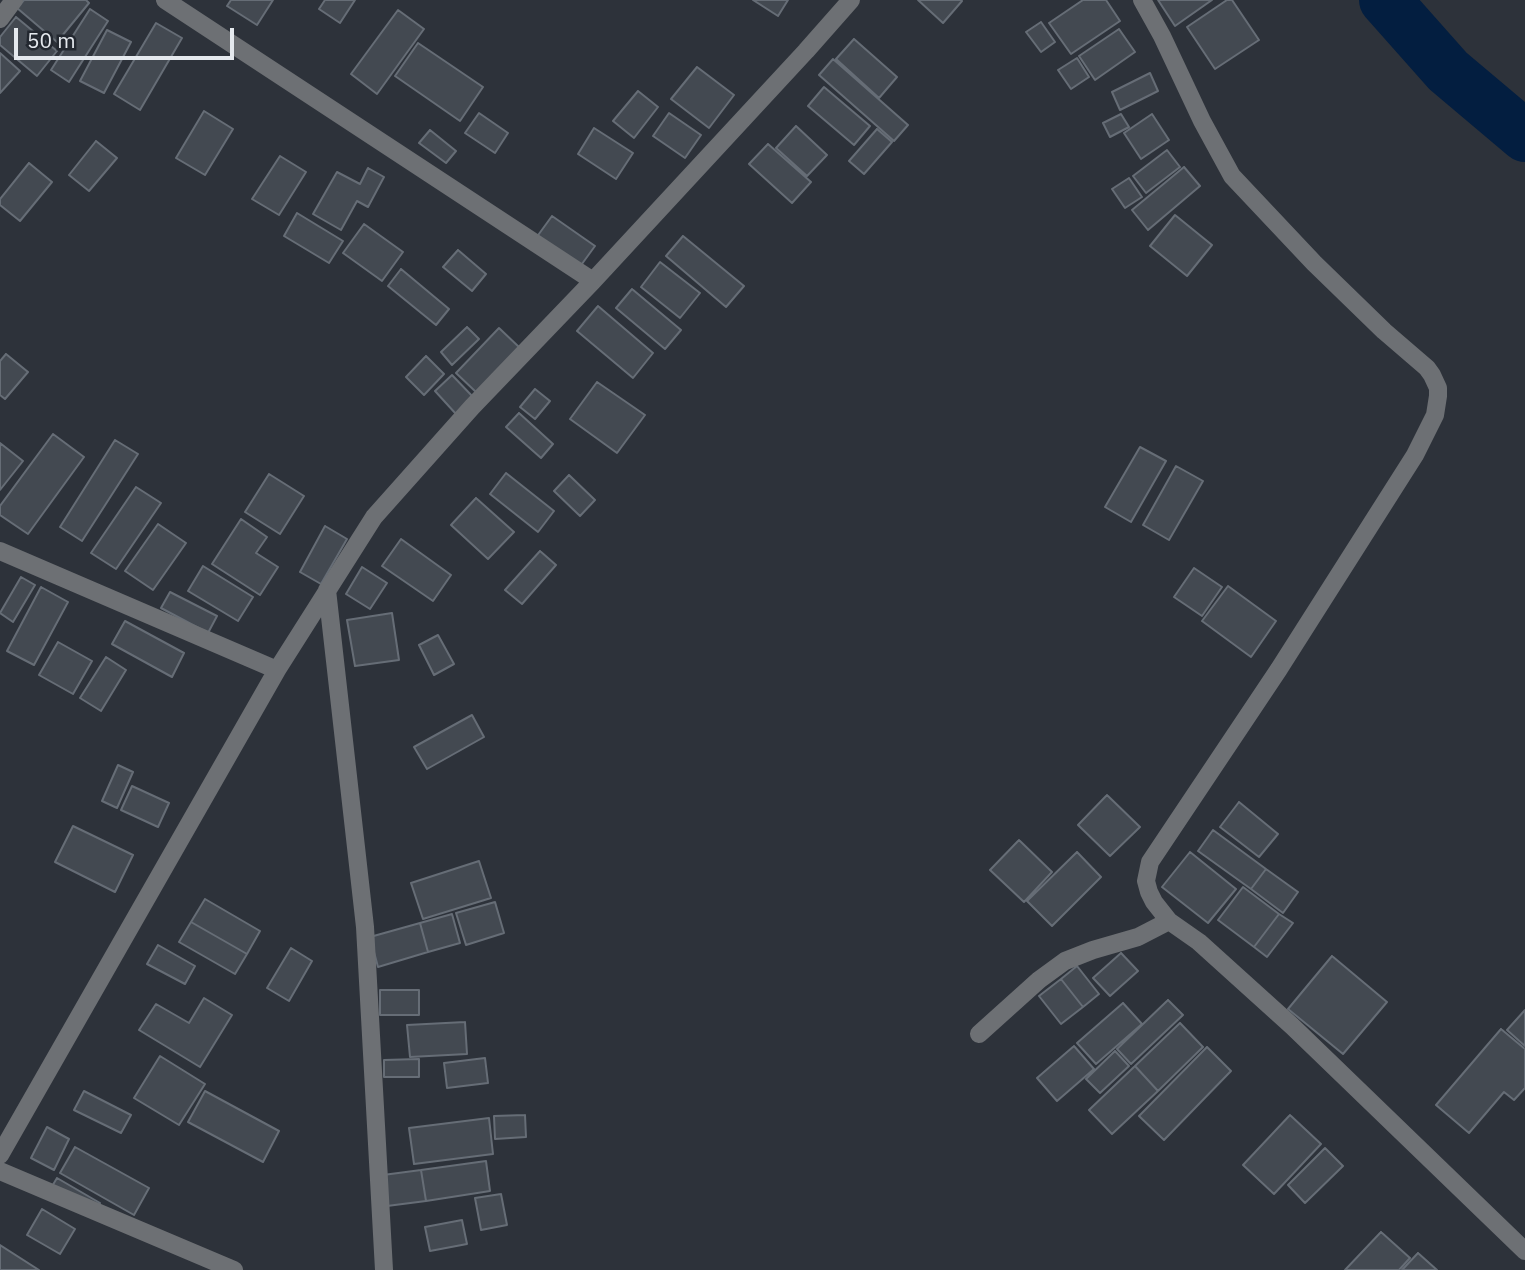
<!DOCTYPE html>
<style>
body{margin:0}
#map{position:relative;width:1525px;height:1270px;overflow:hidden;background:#2d323a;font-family:"IBM Plex Sans",sans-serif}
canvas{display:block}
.scale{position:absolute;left:14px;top:28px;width:220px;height:32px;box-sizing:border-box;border:4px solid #e5e9ee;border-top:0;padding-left:9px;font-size:21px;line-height:24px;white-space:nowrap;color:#e5e9ee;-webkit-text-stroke:5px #232830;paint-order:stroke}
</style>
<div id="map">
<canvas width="1525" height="1270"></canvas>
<div class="scale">50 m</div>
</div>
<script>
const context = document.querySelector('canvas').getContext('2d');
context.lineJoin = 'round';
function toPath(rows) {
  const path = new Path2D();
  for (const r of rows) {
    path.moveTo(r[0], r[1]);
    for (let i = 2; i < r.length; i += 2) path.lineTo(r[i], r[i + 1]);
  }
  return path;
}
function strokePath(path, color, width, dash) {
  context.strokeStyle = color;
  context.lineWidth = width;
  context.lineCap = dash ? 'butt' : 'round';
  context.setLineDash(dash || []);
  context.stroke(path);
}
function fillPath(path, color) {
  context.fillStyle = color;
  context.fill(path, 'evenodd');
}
strokePath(toPath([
 [1385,0,1448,71,1525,136]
]), '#031e40', 52);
const building = toPath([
 [24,0,86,0,89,3,57,42,17,8,24,0],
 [231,0,273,0,257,25,227,6,231,0],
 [325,0,355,0,340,23,319,9,325,0],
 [753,0,788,0,778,16,753,0],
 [918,0,961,0,962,1,943,23,918,0],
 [1083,0,1106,0,1120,21,1071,54,1049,23,1083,0],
 [1158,0,1212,0,1175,26,1158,0],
 [1227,0,1232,0,1259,40,1215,69,1187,27,1227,0],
 [90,9,108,21,69,82,51,70,90,9],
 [398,10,424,29,377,94,351,74,398,10],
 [16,17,57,51,37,76,0,45,0,37,16,17],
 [1041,22,1055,42,1041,52,1026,32,1041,22],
 [156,23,182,38,140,110,114,94,156,23],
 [1119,29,1135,52,1095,80,1079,56,1119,29],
 [107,30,131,42,104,93,80,81,107,30],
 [854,39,897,77,879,98,836,59,854,39],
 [418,43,483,87,460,121,395,76,418,43],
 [0,53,20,71,0,93,0,53],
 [1077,58,1089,77,1071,89,1058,70,1077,58],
 [833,59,908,125,894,141,819,75,833,59],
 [697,67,734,95,709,128,671,99,697,67],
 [1150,73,1158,91,1120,110,1112,92,1150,73],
 [824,87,870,126,854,145,808,106,824,87],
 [638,91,658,107,634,138,613,121,638,91],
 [204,111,233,129,205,175,176,158,204,111],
 [479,113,508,133,495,153,465,133,479,113],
 [669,113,701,135,685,158,653,136,669,113],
 [1121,114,1129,127,1110,137,1103,123,1121,114],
 [1152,114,1169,140,1141,159,1124,133,1152,114],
 [796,126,827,155,807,176,776,148,796,126],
 [594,128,633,153,616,179,578,154,594,128],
 [877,129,892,142,864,174,849,161,877,129],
 [430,130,456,151,446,163,419,143,430,130],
 [96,141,117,158,89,191,69,175,96,141],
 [768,144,811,182,792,203,749,164,768,144],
 [1167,150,1180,167,1146,193,1133,176,1167,150],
 [280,156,306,172,279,215,252,199,280,156],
 [29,163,52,182,20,221,0,205,0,199,29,163],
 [1184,167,1200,186,1148,230,1132,210,1184,167],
 [368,168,384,177,368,207,357,201,341,230,313,214,337,172,360,184,368,168],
 [1129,178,1142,197,1125,208,1112,189,1129,178],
 [297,213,343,241,329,263,284,236,297,213],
 [1175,215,1212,245,1187,276,1150,246,1175,215],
 [552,216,595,246,579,268,536,238,552,216],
 [364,224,403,252,382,281,343,253,364,224],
 [683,236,744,286,726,307,666,256,683,236],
 [458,250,486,274,472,291,443,267,458,250],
 [660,262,700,293,680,318,641,287,660,262],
 [401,269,449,309,436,325,388,286,401,269],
 [632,289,681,330,665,349,616,308,632,289],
 [598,306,653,353,633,378,577,331,598,306],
 [467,327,479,339,452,365,441,352,467,327],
 [499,328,520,348,477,393,456,373,499,328],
 [6,354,28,372,5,399,0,395,0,361,6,354],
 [426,356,444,374,424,395,406,377,426,356],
 [452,375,474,398,456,414,435,391,452,375],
 [597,382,645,415,617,453,570,419,597,382],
 [535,389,550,401,535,419,520,407,535,389],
 [519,413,553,444,541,458,506,427,519,413],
 [53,434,84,457,28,534,0,515,0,506,53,434],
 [115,440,138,454,82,541,60,527,115,440],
 [0,443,23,461,0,490,0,443],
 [1140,447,1166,461,1131,522,1105,507,1140,447],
 [1176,466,1203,481,1169,540,1143,525,1176,466],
 [506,473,554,511,538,532,490,494,506,473],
 [269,474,304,496,280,534,245,512,269,474],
 [569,475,595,500,580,516,554,491,569,475],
 [136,487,161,503,116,569,91,553,136,487],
 [476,498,514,532,488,559,451,525,476,498],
 [241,519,267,537,256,553,278,567,260,595,212,564,241,519],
 [158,524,186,543,153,590,125,571,158,524],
 [325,526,347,539,321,584,300,572,325,526],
 [401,539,451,575,433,601,382,566,401,539],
 [540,551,556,565,522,604,505,590,540,551],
 [203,566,253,597,238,621,188,591,203,566],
 [362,567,387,583,370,609,346,594,362,567],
 [1194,568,1222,587,1202,616,1174,597,1194,568],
 [21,577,35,585,13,622,0,613,21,577],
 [1228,586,1276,621,1251,657,1202,621,1228,586],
 [41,587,68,602,34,665,7,651,41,587],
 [170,592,217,616,208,633,161,608,170,592],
 [392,613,399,660,355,666,347,620,392,613],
 [125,621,184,653,172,677,112,644,125,621],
 [438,635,454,664,434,675,419,645,438,635],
 [58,642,92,661,73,694,39,675,58,642],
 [106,657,126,670,101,711,80,698,106,657],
 [472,715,484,737,427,769,414,747,472,715],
 [118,765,133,772,117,808,102,801,118,765],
 [132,786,169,803,158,827,121,810,132,786],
 [1107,795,1140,827,1110,856,1078,825,1107,795],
 [1239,802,1278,834,1259,857,1220,827,1239,802],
 [73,826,133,855,115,892,55,862,73,826],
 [1213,830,1266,869,1251,889,1198,851,1213,830],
 [1019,840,1052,872,1024,902,990,870,1019,840],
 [1077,852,1101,877,1052,926,1027,901,1077,852],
 [1190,852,1236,889,1208,923,1162,887,1190,852],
 [479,861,491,898,423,919,411,883,479,861],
 [1266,869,1298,892,1283,913,1251,889,1266,869],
 [1243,887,1279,914,1254,947,1218,920,1243,887],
 [205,899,260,931,247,954,191,922,205,899],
 [495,902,504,933,466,945,456,913,495,902],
 [452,914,460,943,428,952,420,923,452,914],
 [1279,914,1293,923,1267,957,1254,947,1279,914],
 [191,922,247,954,235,974,179,942,191,922],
 [420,923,428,952,378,967,370,937,420,923],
 [158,945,195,966,185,984,147,964,158,945],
 [291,948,312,961,289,1001,267,988,291,948],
 [1121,953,1138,971,1110,996,1093,978,1121,953],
 [1332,956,1387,1002,1343,1054,1288,1009,1332,956],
 [1077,966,1099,994,1083,1007,1061,979,1077,966],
 [1061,979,1083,1007,1061,1024,1039,996,1061,979],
 [380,990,419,990,419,1015,380,1015,380,990],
 [204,998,232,1015,200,1067,139,1030,156,1004,189,1023,204,998],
 [1168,1000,1183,1015,1131,1064,1117,1049,1168,1000],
 [1123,1003,1142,1024,1096,1064,1077,1043,1123,1003],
 [1525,1010,1525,1046,1507,1030,1525,1010],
 [465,1022,467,1054,410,1057,407,1025,465,1022],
 [1180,1023,1203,1047,1158,1091,1135,1066,1180,1023],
 [1501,1029,1525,1049,1525,1088,1514,1100,1504,1092,1469,1133,1436,1105,1501,1029],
 [1074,1046,1094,1069,1057,1101,1037,1078,1074,1046],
 [1207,1047,1231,1071,1164,1140,1139,1116,1207,1047],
 [1115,1051,1129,1066,1100,1093,1086,1079,1115,1051],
 [160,1056,205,1084,179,1125,134,1098,160,1056],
 [485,1058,488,1083,447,1088,444,1063,485,1058],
 [419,1059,419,1077,384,1077,384,1060,419,1059],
 [1135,1066,1158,1091,1112,1134,1089,1110,1135,1066],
 [84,1091,131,1115,121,1133,74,1110,84,1091],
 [205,1091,279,1131,263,1162,188,1122,205,1091],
 [525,1115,526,1137,495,1139,494,1116,525,1115],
 [1290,1115,1321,1144,1274,1194,1243,1165,1290,1115],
 [489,1118,493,1154,414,1164,409,1128,489,1118],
 [47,1127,69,1139,54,1170,31,1158,47,1127],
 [75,1147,149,1188,134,1215,60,1173,75,1147],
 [1325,1148,1343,1166,1305,1203,1288,1185,1325,1148],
 [486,1161,490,1191,426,1201,421,1170,486,1161],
 [421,1170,426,1201,387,1206,383,1175,421,1170],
 [57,1178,100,1203,95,1213,51,1188,57,1178],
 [501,1194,507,1225,481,1230,475,1198,501,1194],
 [42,1209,75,1229,60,1254,27,1235,42,1209],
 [462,1220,467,1244,430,1251,425,1227,462,1220],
 [1381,1232,1410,1258,1399,1270,1345,1270,1381,1232],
 [0,1245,39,1270,0,1270,0,1245],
 [1418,1253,1437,1270,1402,1270,1418,1253]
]);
fillPath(building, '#434951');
strokePath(building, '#666d76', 2);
strokePath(toPath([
 [165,0,593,281],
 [1142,0,1162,36,1202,121,1232,176,1314,263,1384,331,1427,368,1432,375,1438,388,1438,396,1435,415,1415,455,1279,669,1150,862,1146,881,1149,892,1154,902,1169,921,1199,942,1292,1026,1525,1251],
 [0,19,14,0],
 [0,551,277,670],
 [327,590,365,927,384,1270],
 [979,1034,1039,980,1065,961,1093,950,1138,937,1169,921],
 [0,1155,277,670,374,517,472,407,593,281,806,51,851,0],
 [0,1171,234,1270]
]), '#6d7074', 18);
</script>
